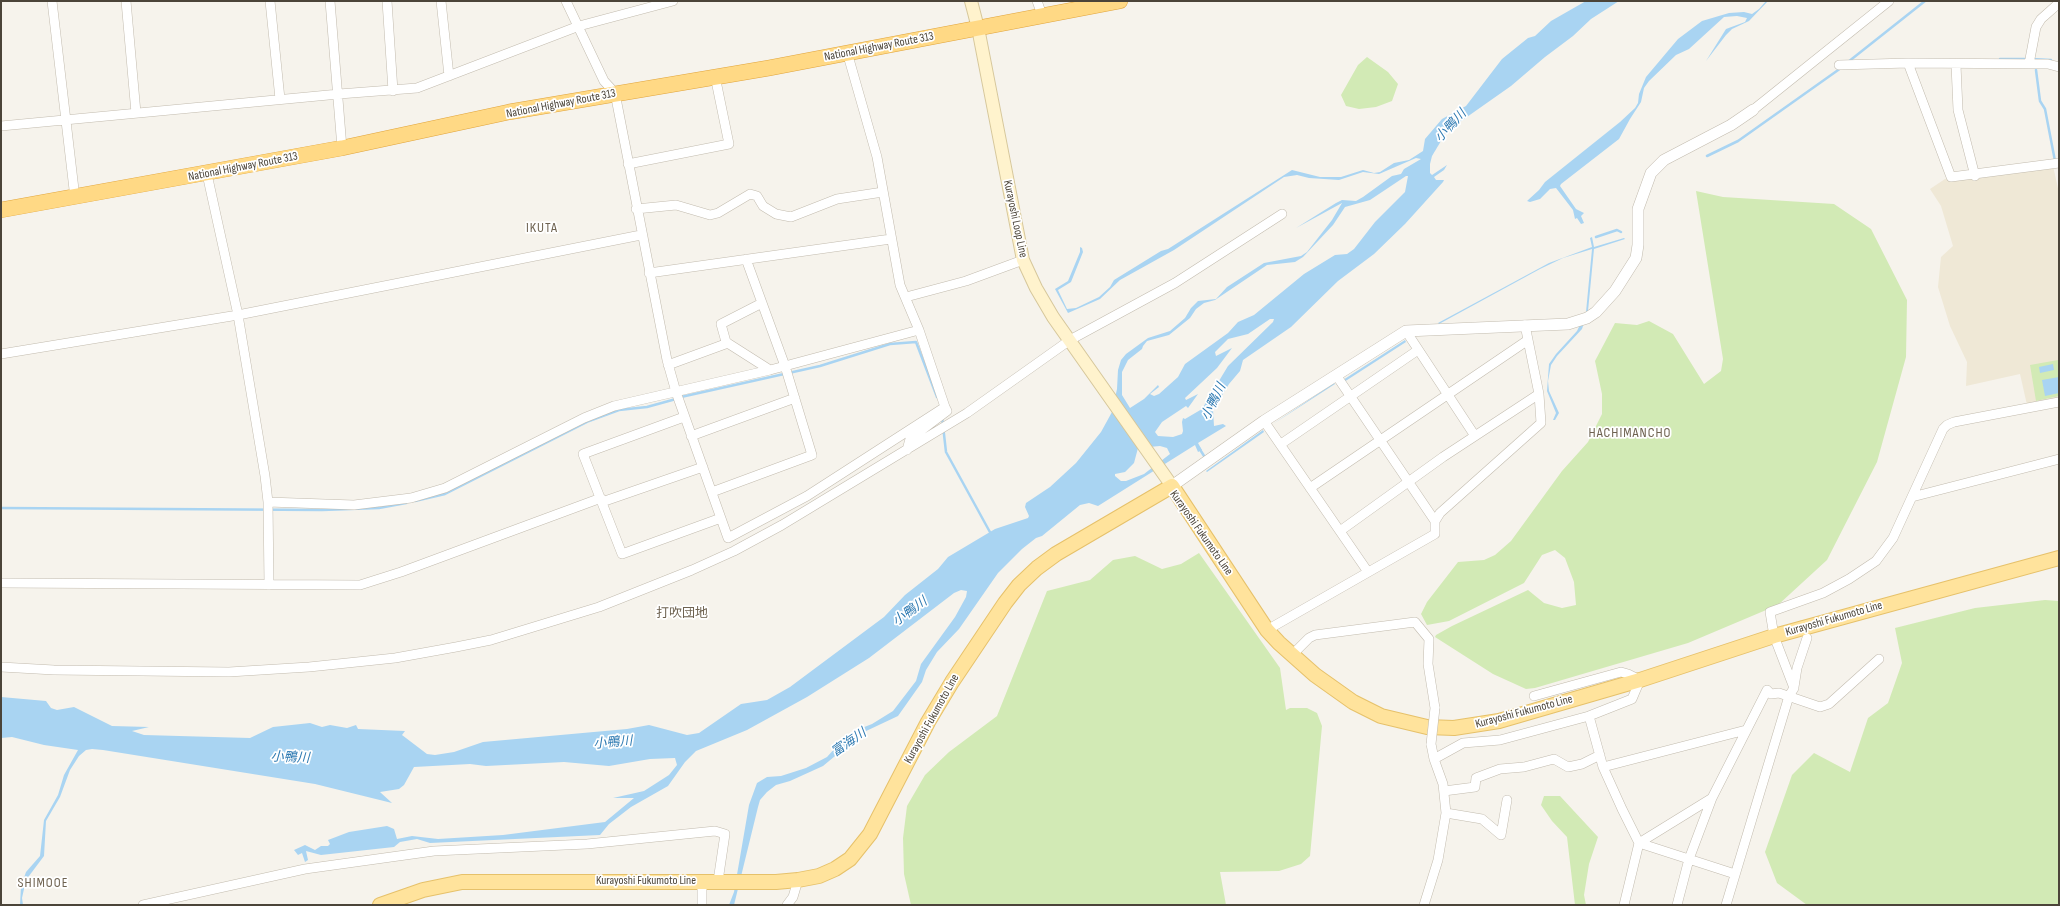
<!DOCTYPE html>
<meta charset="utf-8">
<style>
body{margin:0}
#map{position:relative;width:2060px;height:906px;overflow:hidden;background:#f6f3ec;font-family:"Sofia Sans Condensed",sans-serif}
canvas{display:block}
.frame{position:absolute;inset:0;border:2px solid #4b4439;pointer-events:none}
</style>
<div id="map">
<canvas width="2060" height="906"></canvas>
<div class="frame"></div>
</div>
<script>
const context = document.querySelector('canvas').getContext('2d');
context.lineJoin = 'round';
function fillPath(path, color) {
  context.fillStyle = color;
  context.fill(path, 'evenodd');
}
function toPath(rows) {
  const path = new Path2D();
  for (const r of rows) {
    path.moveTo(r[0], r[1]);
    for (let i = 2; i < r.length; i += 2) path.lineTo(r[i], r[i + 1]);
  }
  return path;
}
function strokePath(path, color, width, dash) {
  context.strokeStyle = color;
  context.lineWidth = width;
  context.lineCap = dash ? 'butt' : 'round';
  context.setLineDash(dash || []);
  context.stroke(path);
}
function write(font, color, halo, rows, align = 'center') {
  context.font = font + ' "Sofia Sans Condensed","Noto Sans JP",sans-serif';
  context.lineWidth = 3.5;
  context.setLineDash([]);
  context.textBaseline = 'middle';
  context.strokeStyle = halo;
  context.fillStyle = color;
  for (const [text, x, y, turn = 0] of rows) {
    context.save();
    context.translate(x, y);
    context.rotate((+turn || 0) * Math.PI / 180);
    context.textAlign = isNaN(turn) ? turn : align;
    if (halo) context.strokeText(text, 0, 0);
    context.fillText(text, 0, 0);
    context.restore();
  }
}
fillPath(toPath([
 [2053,166,2059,193,2059,399,2027,405,2020,374,1966,386,1967,362,1950,326,1938,287,1941,257,1953,246,1941,206,1930,189,1945,179,1952,180]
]), '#efe8d6');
fillPath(toPath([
 [1367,57,1388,72,1398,84,1392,101,1376,107,1359,109,1346,106,1341,95,1358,65],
 [1696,191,1723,197,1834,204,1871,229,1907,300,1906,357,1877,462,1827,560,1778,605,1688,643,1535,688,1526,689,1493,674,1435,637,1436,635,1452,626,1528,590,1544,603,1562,608,1576,605,1574,582,1565,558,1555,550,1542,555,1524,583,1449,621,1427,625,1421,614,1427,602,1458,562,1484,560,1495,555,1511,541,1562,471,1588,442,1602,414,1602,394,1595,361,1615,323,1637,325,1649,321,1673,334,1704,384,1721,371,1723,359],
 [2058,360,2059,396,2036,401,2030,365],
 [1199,553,1280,668,1286,710,1290,708,1307,708,1317,713,1322,726,1310,856,1301,864,1279,871,1220,872,1226,905,911,905,904,874,903,838,907,806,925,775,949,752,997,716,1047,591,1090,580,1113,560,1135,556,1162,569,1181,564],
 [2045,600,2059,601,2059,905,1807,905,1777,883,1765,852,1792,775,1814,753,1850,772,1868,718,1888,703,1902,663,1895,628,1975,608],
 [1544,796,1560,796,1598,837,1589,864,1584,895,1586,905,1575,905,1567,837,1552,821,1541,805]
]), '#d2eab5');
fillPath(toPath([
 [1586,1,1619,1,1591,19,1573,36,1545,57,1511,86,1447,131,1432,156,1430,164,1430,173,1432,175,1447,165,1444,170,1434,177,1436,180,1444,180,1443,182,1405,224,1374,254,1338,281,1291,327,1243,360,1240,371,1229,384,1213,410,1214,426,1223,424,1226,426,1198,443,1202,450,1198,452,1195,445,1098,506,1089,503,1080,505,1042,536,1036,538,1022,549,998,573,959,629,937,652,926,670,922,682,898,716,864,732,823,766,790,781,776,785,767,792,760,800,758,807,734,905,729,905,734,892,749,805,757,783,767,777,781,776,806,768,827,757,846,736,854,731,872,724,893,711,916,681,921,664,955,617,966,597,967,591,961,590,954,593,869,658,807,697,747,730,696,751,685,762,668,786,631,807,609,824,600,835,430,843,417,839,400,842,394,847,321,855,306,851,308,860,305,862,302,853,298,855,294,850,305,845,315,850,321,846,328,846,330,844,328,840,349,832,387,826,394,829,397,839,412,836,438,839,503,835,605,822,634,798,613,798,644,791,669,775,677,765,675,758,650,759,609,766,564,762,486,766,470,764,414,767,404,785,399,789,380,792,392,803,315,784,103,750,92,749,86,750,79,756,70,770,60,797,46,821,44,856,26,880,22,898,23,905,20,905,21,886,26,872,40,856,44,820,58,795,64,775,78,750,44,745,12,737,1,738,1,697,46,701,51,708,57,710,74,707,112,726,149,727,132,731,144,735,250,738,273,727,310,723,322,727,330,725,347,728,356,725,358,729,405,731,402,735,427,754,435,755,454,752,483,742,627,729,649,725,687,735,699,733,741,704,767,700,790,687,884,617,905,595,938,569,948,557,995,529,1028,518,1029,516,1025,507,1026,503,1050,487,1076,463,1101,432,1112,412,1117,389,1118,370,1121,360,1126,354,1148,338,1170,331,1185,318,1191,308,1198,301,1216,299,1227,287,1264,263,1301,256,1307,252,1332,220,1342,203,1296,228,1336,203,1342,200,1356,201,1363,197,1392,176,1401,174,1404,169,1421,159,1416,158,1379,174,1363,172,1339,180,1309,178,1297,175,1284,177,1174,250,1120,280,1100,299,1068,313,1055,289,1068,281,1080,252,1080,247,1082,248,1083,252,1071,282,1058,290,1067,309,1076,308,1099,297,1110,287,1114,280,1161,251,1168,249,1292,170,1320,177,1341,177,1363,170,1374,173,1380,172,1394,163,1409,160,1423,151,1425,139,1442,119,1466,106,1502,59,1528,38,1535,36,1551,21],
 [1406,176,1408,176,1405,192,1375,222,1354,249,1347,254,1335,255,1304,274,1254,315,1238,322,1228,333,1185,364,1178,377,1159,394,1154,396,1150,394,1159,387,1158,385,1144,399,1130,408,1122,395,1122,372,1128,360,1142,349,1143,346,1147,341,1169,335,1190,318,1196,309,1204,303,1215,300,1267,265,1295,262,1303,257,1333,225,1345,207,1370,200],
 [1270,319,1274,319,1273,322,1228,366,1202,409,1185,419,1183,418,1182,422,1183,431,1182,434,1173,437,1158,436,1155,432,1162,422,1186,406,1188,408,1198,394,1186,400,1185,398,1217,368,1232,348,1216,356,1215,352,1228,339,1248,334],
 [1160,446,1167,448,1170,454,1144,474,1126,481,1121,481,1115,476,1115,474,1125,472,1134,463,1138,448],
 [1766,1,1768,1,1749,21,1732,29,1726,35,1706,61,1726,29,1745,22,1747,18,1737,16,1724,17,1689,49,1676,55,1649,81,1644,88,1641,102,1630,119,1619,139,1561,184,1560,186,1576,209,1584,213,1581,216,1584,223,1581,224,1577,218,1575,219,1573,210,1556,188,1550,189,1540,199,1530,202,1527,201,1539,190,1545,182,1620,122,1635,108,1638,103,1639,94,1646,77,1678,39,1702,21,1729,13,1744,12,1752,14,1759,9],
 [1592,237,1594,247,1624,238,1625,239,1594,249,1588,311,1582,329,1557,356,1551,365,1548,381,1549,391,1559,413,1555,420,1553,420,1556,413,1547,391,1549,364,1556,354,1577,331,1586,312,1592,249,1563,258,1540,269,1439,324,1438,323,1549,263,1592,247,1590,238],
 [1405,340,1406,342,1344,382,1343,380],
 [2053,364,2054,370,2040,373,2039,367],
 [2059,377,2059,393,2045,396,2042,380],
 [1334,383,1335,384,1273,424],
 [1263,430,1264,432,1207,472,1206,471]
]), '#a9d4f2');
strokePath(toPath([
 [2000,59,2027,59],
 [2032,59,2051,60],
 [1848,62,1925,1],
 [2036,70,2040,101,2045,109,2055,161],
 [1707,156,1738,141,1841,68],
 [1596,237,1617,230,1621,232],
 [681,397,820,366,890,344,916,342,937,397],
 [942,417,946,452,991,534],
 [1199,448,1206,459],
 [415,501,445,494,589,421,619,410,647,407,676,399],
 [1,508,322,510,379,508,406,503]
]), '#a9d4f2', 2.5);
const minor = toPath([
 [52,1,75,198],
 [126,1,136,113],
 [270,1,280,99],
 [330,1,342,148],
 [387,1,393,91],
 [441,1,449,76],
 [566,1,604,81,615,93,667,360,676,392,728,538,807,496,945,407,947,411,910,439,907,450],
 [1037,1,1042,15],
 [847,52,877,157,900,285,919,330,945,407],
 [1908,63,1951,177,2059,163],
 [2029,64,2036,27,2041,19,2059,3],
 [1839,65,1908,63,2048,64,2059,67],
 [1956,65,1958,110,1975,176],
 [1753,110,1889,1],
 [1,126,339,94,417,88,579,26,673,1],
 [628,164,729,144,715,76],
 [207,174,238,315,265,476,268,502,269,585],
 [636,209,676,205,710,215,718,213,750,194,757,196,763,206,776,214,791,217,837,199,883,192],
 [649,273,891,239],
 [906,297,966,281,1023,260],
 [762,303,721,324,726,342,770,370],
 [1406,331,1475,436],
 [1,354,238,315,641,235],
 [668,365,728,343],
 [1336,375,1435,521],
 [684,417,583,454,622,554,721,518],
 [1264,421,1368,572],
 [691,436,795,398],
 [1281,444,1418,350],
 [1310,488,1528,340],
 [712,492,812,455,785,366,746,259],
 [1912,497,2059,459],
 [268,502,354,505,411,498,445,488,584,418,614,406,770,370,919,330],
 [602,502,703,467],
 [1340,531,1443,457,1539,394],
 [1,583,360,585,401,572,601,498],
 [1267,630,1435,534,1435,521,1440,513,1541,423,1539,394,1525,325],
 [1293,654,1309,638,1315,635,1415,622,1429,639,1428,664,1435,708],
 [1,667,54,670,229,672,309,667,395,658,456,647,491,640,599,607,692,570,734,551,782,525,967,413,1070,340,1175,283,1282,214],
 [1794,687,1797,668,1807,638],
 [1589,716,1603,767,1622,809,1639,843,1735,874],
 [1434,759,1463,743,1500,740,1589,716,1632,699,1640,680,1628,674,1621,672,1534,696],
 [1603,767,1746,730],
 [1444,791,1475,787,1476,778,1500,769,1524,767,1554,759,1568,767,1582,764,1600,755],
 [1446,813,1482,819,1501,835,1507,800],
 [143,905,305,869,434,851,587,844,715,831,725,834,718,881],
 [702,905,702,882],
 [787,905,793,897,798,880],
 [1424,905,1438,860,1446,813,1443,784,1434,759,1431,744],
 [1624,905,1639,843,1712,798],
 [1677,905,1689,859,1712,798,1767,690,1771,694,1779,693,1820,707,1829,704,1879,659],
 [1726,905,1789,696,1794,688,1774,636,1770,612,1823,593,1849,579,1876,561,1893,538,1943,429,1947,425,1954,422,2059,402]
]);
const tertiary = toPath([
 [1172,486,1264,421,1406,331,1568,324,1587,318,1596,312,1615,291,1636,258,1638,245,1638,209,1651,173,1664,160,1731,125,1753,110]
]);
const secondary = toPath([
 [971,1,978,28,1023,260,1036,288,1053,317,1172,486]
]);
const primary = toPath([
 [380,905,423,890,462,882,776,882,798,880,819,876,835,869,850,859,870,834,928,722,952,682,1005,603,1019,585,1037,568,1056,554,1172,486,1267,630,1279,643,1315,675,1353,702,1381,716,1427,727,1454,728,1499,721,1640,680,1774,636,2059,558]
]);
const trunk = toPath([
 [1,210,342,148,509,112,769,68,1120,1]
]);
strokePath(minor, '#c2bbae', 10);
strokePath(tertiary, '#c2bbae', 12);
strokePath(secondary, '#d6c79b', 14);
strokePath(primary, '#e6c16a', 16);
strokePath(trunk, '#e0a43c', 16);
strokePath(minor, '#fff', 9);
strokePath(tertiary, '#fff', 11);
strokePath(secondary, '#fff3cd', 12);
strokePath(primary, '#ffe39c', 14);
strokePath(trunk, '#ffd985', 15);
const minorBridge = toPath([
 [1431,744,1435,708]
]);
strokePath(minorBridge, '#c2bbae', 10, []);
strokePath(minorBridge, '#fff', 9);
write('12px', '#4b4439', '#fff', [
 ["National Highway Route 313",879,47,-11],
 ["National Highway Route 313",561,104,-11],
 ["National Highway Route 313",243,167,-11],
 ["Kurayoshi Loop Line",1015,219,78],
 ["Kurayoshi Fukumoto Line",1201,533,55],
 ["Kurayoshi Fukumoto Line",1834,619,-16],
 ["Kurayoshi Fukumoto Line",1524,712,-15],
 ["Kurayoshi Fukumoto Line",932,719,-61],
 ["Kurayoshi Fukumoto Line",646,881]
]);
write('italic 13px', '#2e7ab2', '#fff', [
 ["小鴨川",1451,126,-47],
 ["小鴨川",1214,402,-64],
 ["小鴨川",910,612,-36],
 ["小鴨川",613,743,-5],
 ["富海川",849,743,-35],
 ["小鴨川",290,758,2]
]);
write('13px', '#6e6250', '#fff', [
 ["打吹団地",682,614]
]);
context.letterSpacing = '1px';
write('14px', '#6e6250', '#fff', [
 ["IKUTA",542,228],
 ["HACHIMANCHO",1630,433],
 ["SHIMOOE",43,883]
]);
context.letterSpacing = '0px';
</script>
